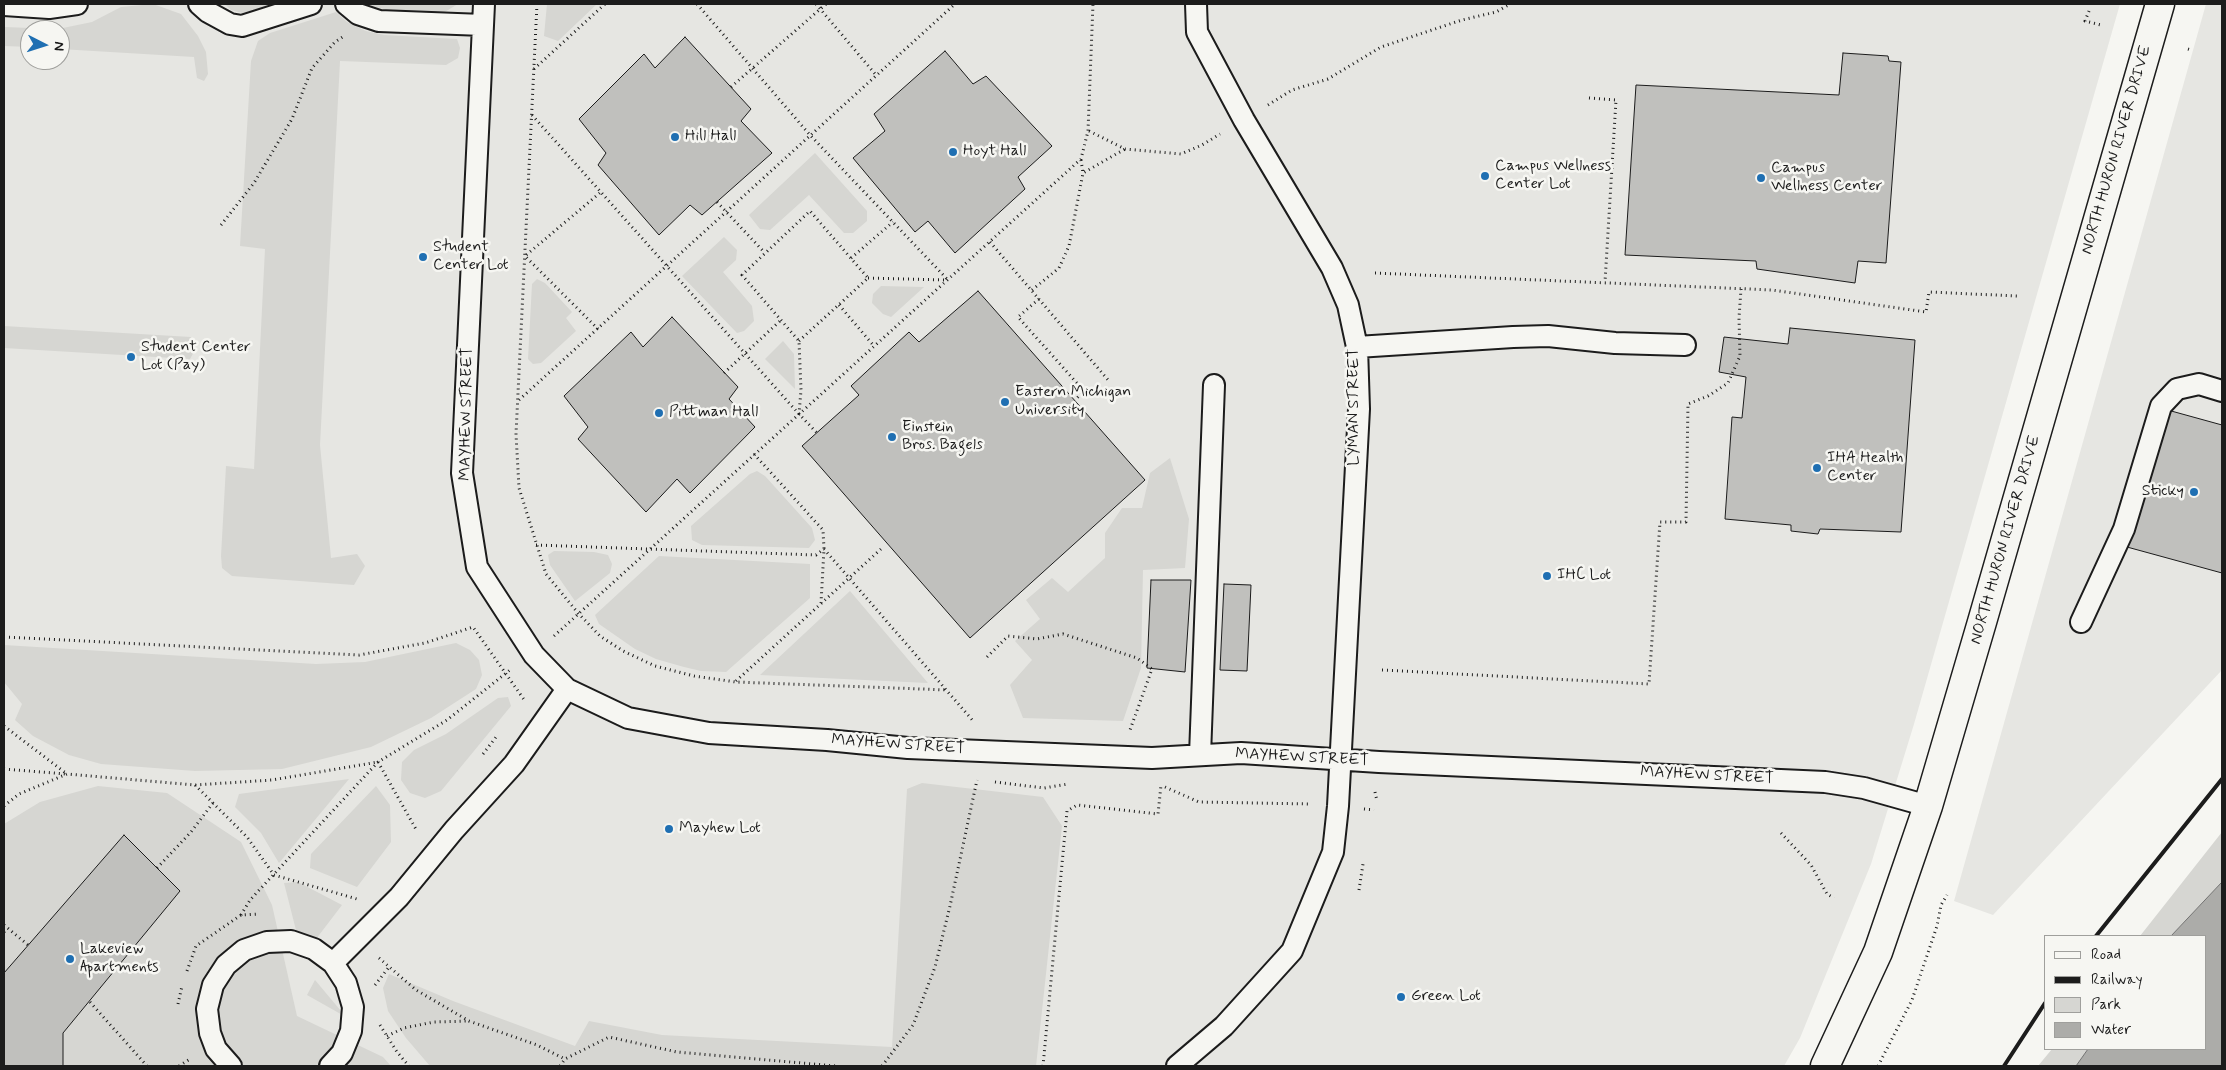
<!DOCTYPE html>
<style>
body{margin:0}
#map{position:relative;width:2226px;height:1070px;overflow:hidden;background:#f6f6f2;font-family:Mynerve,sans-serif}
canvas{display:block}
.frame{position:absolute;inset:0;border:5px solid #1c1c1c;pointer-events:none}
.legend{position:absolute;left:2044px;top:935px;width:162px;height:115px;box-sizing:border-box;background:#f6f6f2;border:1px solid #9f9f9c;margin:0;padding:6px 9px;list-style:none;font-size:15px;color:#1c1c1c}
.legend li{display:flex;align-items:center;gap:10px;height:25px}
.legend b{width:25px;border:1px solid #9f9f9c}
.north{position:absolute;left:20px;top:20px;width:50px;height:50px;box-sizing:border-box;background:#f6f6f2;border:1px solid #9f9f9c;border-radius:50%;rotate:95deg;font-size:14px;font-weight:700;line-height:20px;text-align:center;color:#1c1c1c}
.north::after{content:'';display:block;margin:auto;width:18px;height:22px;background:#1f6fb2;clip-path:polygon(50% 0,100% 100%,50% 72%,0 100%)}
</style>
<div id="map">
<canvas width="2226" height="1070"></canvas>
<div class="frame"></div>
<ul class="legend">
<li><b style="height:6px;background:#f6f6f2"></b>Road</li>
<li><b style="height:6px;background:#1c1c1c"></b>Railway</li>
<li><b style="height:14px;background:#d6d6d2"></b>Park</li>
<li><b style="height:14px;background:#acaca9"></b>Water</li>
</ul>
<div class="north">N</div>
</div>
<script>
const context = document.querySelector('canvas').getContext('2d');
context.lineJoin = 'round';
function fillPath(path, color) {
  context.fillStyle = color;
  context.fill(path, 'evenodd');
}
function toPath(rows) {
  const path = new Path2D();
  for (const r of rows) {
    path.moveTo(r[0], r[1]);
    for (let i = 2; i < r.length; i += 2) path.lineTo(r[i], r[i + 1]);
  }
  return path;
}
function strokePath(path, color, width, dash) {
  context.strokeStyle = color;
  context.lineWidth = width;
  context.lineCap = dash ? 'butt' : 'round';
  context.setLineDash(dash || []);
  context.stroke(path);
}
function write(font, color, halo, rows, align = 'center') {
  context.font = font + ' Mynerve,sans-serif';
  context.lineWidth = 5;
  context.setLineDash([]);
  context.textBaseline = 'middle';
  context.strokeStyle = halo;
  context.fillStyle = color;
  for (const [text, x, y, turn = 0] of rows) {
    context.save();
    context.translate(x, y);
    context.rotate((+turn || 0) * Math.PI / 180);
    context.textAlign = isNaN(turn) ? turn : align;
    if (halo) context.strokeText(text, 0, 0);
    context.fillText(text, 0, 0);
    context.restore();
  }
}
fillPath(toPath([
 [4,4,2120,4,1914,724,1871,864,1800,1038,1784,1066,4,1066],
 [30,30,60,30,60,60,30,60],
 [2206,4,2222,4,2222,670,1993,915,1954,901]
]), '#e6e6e2');
fillPath(toPath([
 [153,4,181,14,198,36,206,52,208,74,204,81,197,78,194,57,60,49,60,30,30,30,30,47,4,46,4,27,58,29,92,22,121,7],
 [225,4,278,4,242,13,231,10],
 [366,4,458,4,443,13,387,10],
 [547,4,597,4,558,41,544,36],
 [336,12,347,22,366,31,384,35,457,39,460,48,458,58,446,65,340,61,320,445,331,558,357,554,365,566,354,585,232,576,222,568,221,556,226,466,254,469,265,249,240,246,251,61,258,41,270,33],
 [815,153,867,211,867,221,853,233,844,233,809,195,770,230,760,229,749,215],
 [724,237,737,250,736,260,723,272,752,306,754,321,744,331,737,333,682,276],
 [537,279,545,283,572,312,566,318,576,331,541,363,533,364,528,359,532,284],
 [881,286,924,287,891,317,883,314,872,303,873,294],
 [4,326,191,337,196,348,190,359,4,348],
 [783,341,794,354,795,389,765,359],
 [1170,458,1189,519,1185,568,1143,570,1141,668,1123,721,1023,718,1010,685,1032,660,1015,641,1040,619,1026,600,1052,578,1068,592,1105,558,1105,533,1122,508,1142,508,1150,473],
 [757,471,765,476,812,528,815,540,809,548,702,545,692,540,691,526,750,474],
 [554,551,594,552,608,555,612,564,610,573,575,601,550,565,548,555],
 [659,556,810,564,810,598,726,672,701,671,684,667,656,659,635,649,599,624,595,615],
 [850,591,928,683,760,675],
 [456,643,470,650,479,660,482,675,476,689,431,718,371,747,282,769,195,771,101,764,69,755,33,736,15,720,22,704,4,682,4,645,316,664,365,662],
 [508,697,511,706,441,791,425,798,410,793,401,780,402,762,414,750,446,734,498,698],
 [349,779,279,863,261,833,235,807,239,794],
 [922,783,1043,797,1062,826,1036,1066,430,1066,406,1038,388,1011,383,988,389,974,453,1001,575,1046,589,1021,662,1035,892,1047,907,789],
 [98,786,167,793,241,842,272,905,297,1016,383,1057,391,1066,4,1066,4,824,40,802],
 [376,786,390,805,391,842,357,887,310,868,311,854],
 [2222,832,2222,882,2171,936,2140,936],
 [298,882,342,905,313,943,298,938,284,883],
 [315,980,346,1017,307,995],
 [2052,1049,2088,1049,2076,1066,2038,1066]
]), '#d6d6d2');
const water = toPath([
 [2222,882,2222,1066,2076,1066,2088,1049,2205,1049,2205,936,2171,936,2222,882]
]);
fillPath(water, '#acaca9');
strokePath(water, '#727271', 1);
const building = toPath([
 [685,37,751,109,741,121,772,153,702,215,690,205,659,235,598,165,606,153,579,119,644,54,655,68,685,37],
 [945,51,973,84,986,76,1052,146,1018,177,1025,189,955,253,928,221,915,232,853,158,885,131,874,114,945,51],
 [1843,53,1888,56,1889,61,1901,62,1886,263,1858,261,1855,283,1757,269,1756,261,1625,255,1636,85,1839,95,1843,53],
 [978,291,1145,480,970,638,802,446,859,395,851,386,909,332,919,342,978,291],
 [672,317,738,387,729,399,755,427,690,493,677,479,646,512,578,439,588,427,564,396,631,332,643,347,672,317],
 [1790,328,1915,340,1901,532,1820,529,1818,534,1791,531,1791,525,1725,519,1732,417,1742,418,1746,377,1719,372,1724,337,1788,344,1790,328],
 [2164,409,2222,425,2222,573,2127,547,2164,409],
 [1151,580,1191,580,1185,672,1147,668,1151,580],
 [1224,584,1251,585,1247,671,1220,670,1224,584],
 [124,835,180,891,63,1033,63,1066,4,1066,4,973,124,835]
]);
fillPath(building, '#c0c0bd');
strokePath(building, '#1c1c1c', 1);
const service = toPath([
 [199,4,208,12,230,24,242,26,311,4],
 [346,4,358,14,379,21,483,25],
 [484,4,462,473,477,567,534,655,567,689,628,718,709,733,827,740,908,748,1152,758,1241,753,1379,762,1825,782,1864,788,1928,806],
 [4,5,49,8,77,4],
 [1357,347,1513,337,1548,336,1615,343,1685,345],
 [2081,622,2124,529,2161,406,2177,389,2199,384,2222,391],
 [1200,755,1214,385],
 [333,963,399,897,454,830,514,764,567,689],
 [231,1066,216,1049,210,1033,207,1009,213,985,226,965,244,950,267,942,291,941,314,949,333,963,346,983,353,1007,351,1031,342,1053,330,1066],
 [1177,1066,1224,1026,1292,951,1333,852,1338,806,1359,409,1357,347,1348,305,1332,268,1244,120,1197,32,1196,4]
]);
const secondary = toPath([
 [1825,1066,1878,952,1928,806,1982,622,2160,4]
]);
strokePath(service, '#1c1c1c', 24);
strokePath(secondary, '#1c1c1c', 31);
strokePath(toPath([
 [537,4,516,434,519,488,546,574,578,613,600,636,623,651,655,666,694,676,736,682,948,690],
 [697,4,810,135,948,280],
 [816,4,876,75],
 [2089,11,2085,21,2101,25],
 [2188,49,2191,50],
 [534,69,605,4],
 [731,87,826,4],
 [1589,98,1616,100,1605,282],
 [1268,105,1292,90,1328,79,1381,47,1462,20,1496,12,1510,4],
 [532,115,799,414],
 [1089,131,1125,149,1181,154,1202,145,1220,134],
 [1081,160,1083,173],
 [717,202,765,253],
 [221,225,254,183,292,119,312,68,335,42,344,36],
 [990,242,1109,381],
 [851,258,893,222],
 [1375,273,1772,290,1926,312,1929,292,2017,296],
 [868,278,947,280],
 [1032,290,1059,268,1069,246,1083,173,1125,149],
 [1039,299,1018,317,1084,391,1075,400],
 [839,305,874,346],
 [598,329,525,256,601,192],
 [799,341,868,278,810,211,742,275,799,341,801,390,799,414,817,433],
 [724,373,781,320],
 [519,400,955,4],
 [754,454,823,530,824,549,821,603],
 [536,545,816,555,824,549,974,722],
 [554,636,1081,159,1088,131,1093,4],
 [4,637,359,655,425,643,473,627,525,701],
 [987,657,1008,636,1037,639,1063,634,1137,658,1152,669,1130,730],
 [1382,670,1649,684,1660,522,1686,522,1688,404,1708,396,1728,383,1740,356,1739,318,1741,289],
 [736,681,881,549],
 [4,726,67,774],
 [483,754,496,737],
 [378,762,417,831],
 [4,769,66,774],
 [995,782,1044,788,1068,784],
 [195,785,247,837,274,875,357,899],
 [1165,787,1199,802,1311,804],
 [1375,792,1377,801],
 [4,806,19,794,67,774,195,785,272,780,378,762],
 [1364,809,1374,810],
 [1781,833,1811,865,1827,894,1834,898],
 [157,868,191,832,213,803],
 [1359,890,1363,864],
 [241,915,250,900,378,762,447,720,510,670],
 [4,925,28,945],
 [4,932,7,928],
 [379,958,416,990,469,1021,537,1045,565,1059],
 [187,971,196,946,241,915,258,914],
 [375,985,389,967],
 [90,1002,147,1066],
 [178,1004,182,986],
 [380,1025,397,1052,409,1066],
 [387,1036,404,1028,434,1022,469,1021],
 [179,1066,190,1059],
 [560,1066,565,1059,609,1037,677,1052,836,1066],
 [882,1066,913,1025,935,967,950,906,977,780],
 [1043,1066,1067,811,1077,805,1158,814,1161,785],
 [1878,1066,1912,1000,1937,926,1941,905,1947,895]
]), '#1c1c1c', 3, [1, 4]);
strokePath(service, '#f6f6f2', 20);
strokePath(secondary, '#f6f6f2', 28);
strokePath(toPath([
 [2096,936,2222,779],
 [2004,1066,2045,1003]
]), '#1c1c1c', 4);
for (const [x, y, r, color] of [
 [675,137,5,"#1f6fb2"],
 [953,152,5,"#1f6fb2"],
 [1485,176,5,"#1f6fb2"],
 [1761,178,5,"#1f6fb2"],
 [423,257,5,"#1f6fb2"],
 [131,357,5,"#1f6fb2"],
 [1005,402,5,"#1f6fb2"],
 [659,413,5,"#1f6fb2"],
 [892,437,5,"#1f6fb2"],
 [1817,468,5,"#1f6fb2"],
 [2194,492,5,"#1f6fb2"],
 [1547,576,5,"#1f6fb2"],
 [669,829,5,"#1f6fb2"],
 [70,959,5,"#1f6fb2"],
 [1401,997,5,"#1f6fb2"]
]) {
  const dot = new Path2D();
  dot.arc(x, y, r, 0, 2 * Math.PI);
  context.fillStyle = color;
  context.fill(dot);
  strokePath(dot, '#f6f6f2', 2);
}
write('16px', '#1c1c1c', '#f6f6f2', [
 ["Hill Hall",685,137],
 ["Hoyt Hall",963,152],
 ["Campus Wellness",1495,167],
 ["Center Lot",1495,185],
 ["Campus",1771,169],
 ["Wellness Center",1771,187],
 ["Student",433,248],
 ["Center Lot",433,266],
 ["Student Center",141,348],
 ["Lot (Pay)",141,366],
 ["Eastern Michigan",1015,393],
 ["University",1015,411],
 ["Pittman Hall",669,413],
 ["Einstein",902,428],
 ["Bros. Bagels",902,446],
 ["IHA Health",1827,459],
 ["Center",1827,477],
 ["Sticky",2184,492,"right"],
 ["IHC Lot",1557,576],
 ["Mayhew Lot",679,829],
 ["Lakeview",80,950],
 ["Apartments",80,968],
 ["Green Lot",1411,997]
], 'left');
write('16px', '#1c1c1c', '#f6f6f2', [
 ["NORTH HURON RIVER DRIVE",2117,150,-74],
 ["LYMAN STREET",1355,407,-90],
 ["MAYHEW STREET",467,414,-89],
 ["NORTH HURON RIVER DRIVE",2006,540,-74],
 ["MAYHEW STREET",898,745,4],
 ["MAYHEW STREET",1302,758,3],
 ["MAYHEW STREET",1707,776,3]
]);
</script>
